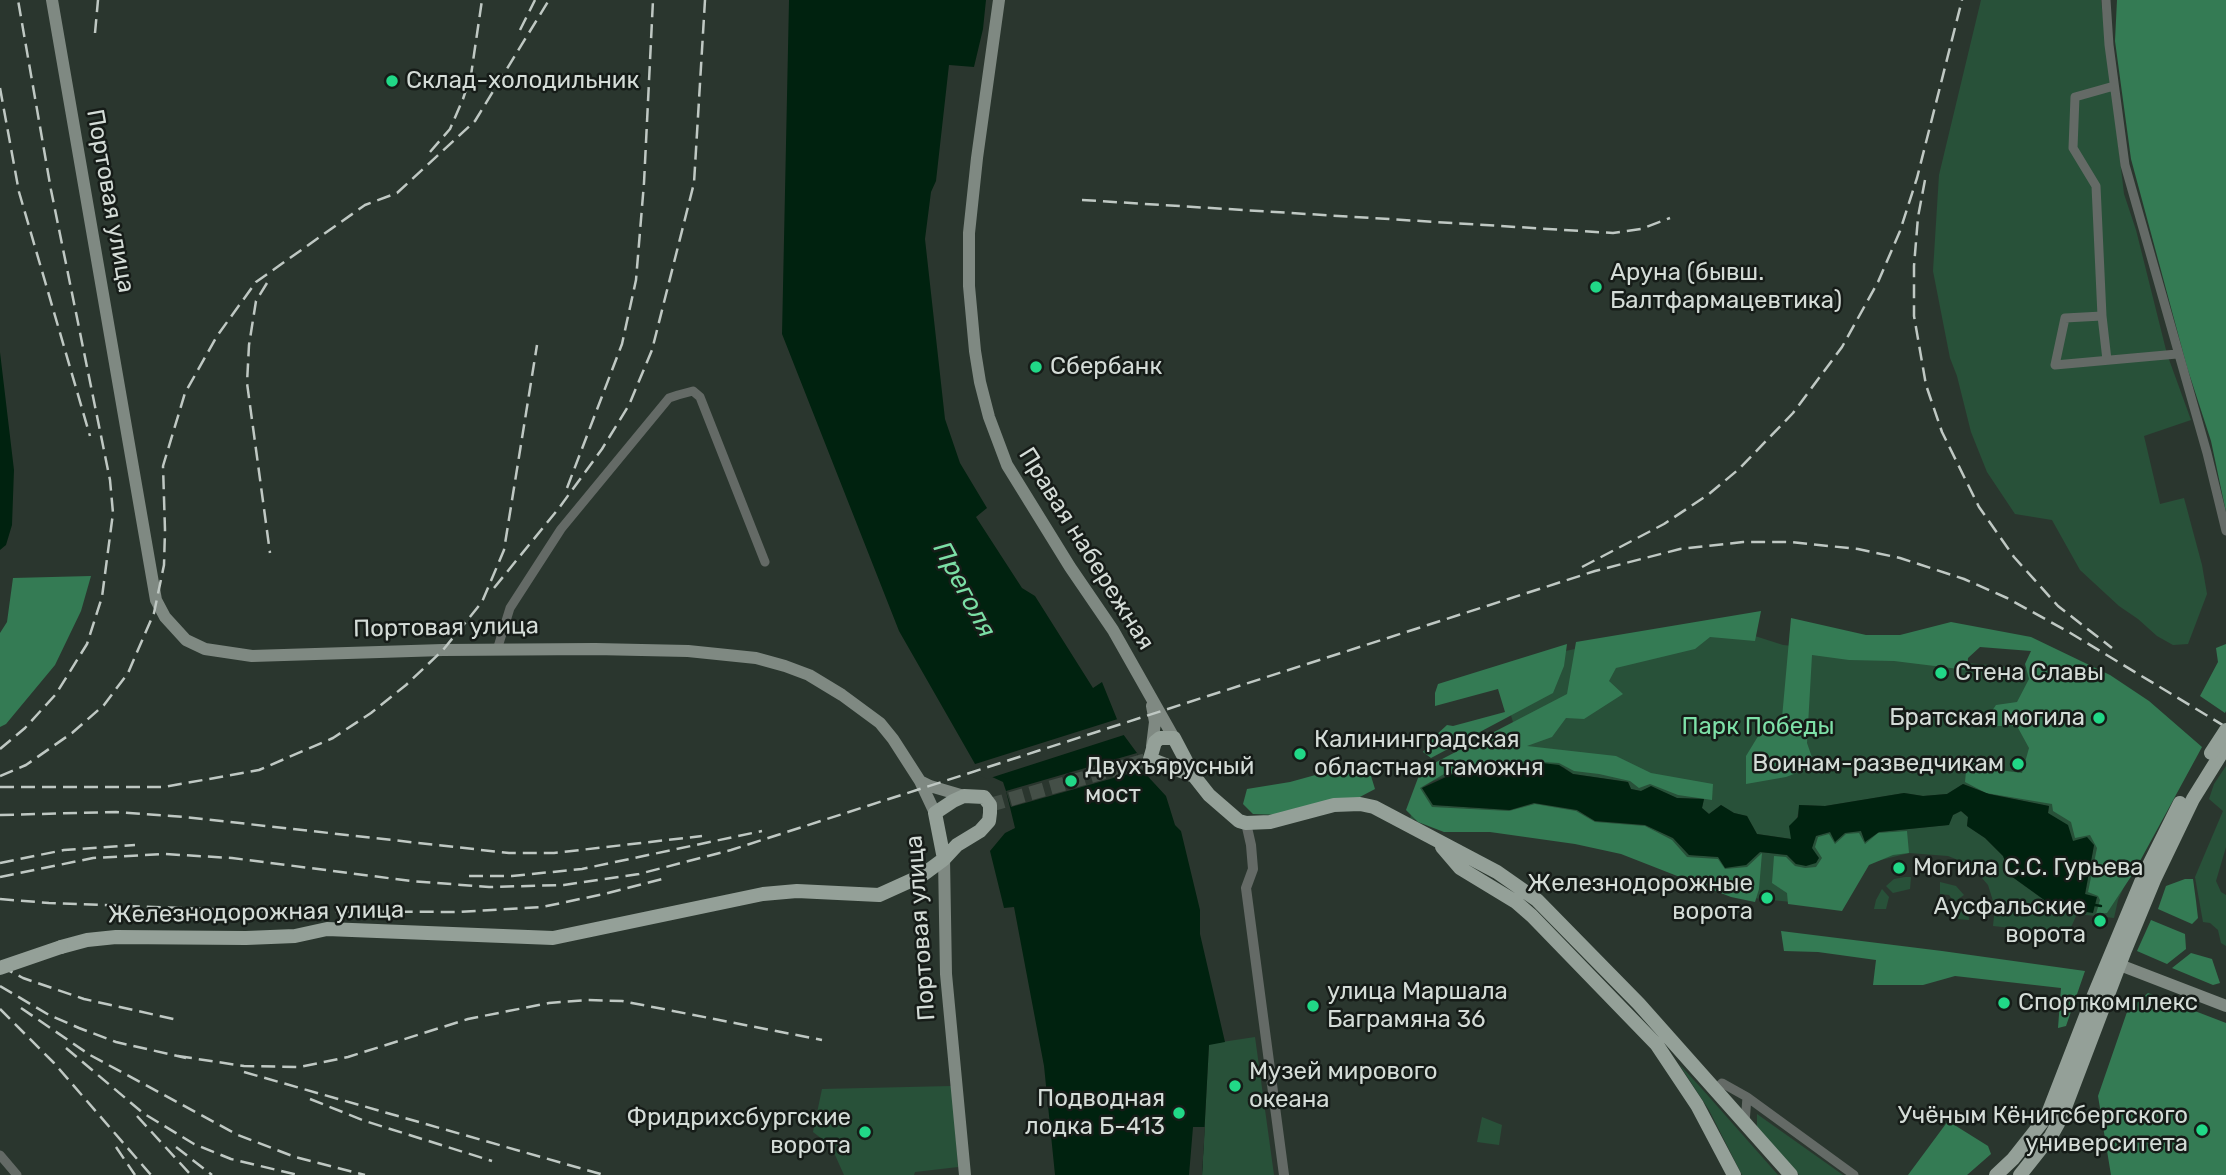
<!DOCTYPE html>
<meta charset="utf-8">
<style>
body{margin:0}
canvas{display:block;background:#2a362e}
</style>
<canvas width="2226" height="1175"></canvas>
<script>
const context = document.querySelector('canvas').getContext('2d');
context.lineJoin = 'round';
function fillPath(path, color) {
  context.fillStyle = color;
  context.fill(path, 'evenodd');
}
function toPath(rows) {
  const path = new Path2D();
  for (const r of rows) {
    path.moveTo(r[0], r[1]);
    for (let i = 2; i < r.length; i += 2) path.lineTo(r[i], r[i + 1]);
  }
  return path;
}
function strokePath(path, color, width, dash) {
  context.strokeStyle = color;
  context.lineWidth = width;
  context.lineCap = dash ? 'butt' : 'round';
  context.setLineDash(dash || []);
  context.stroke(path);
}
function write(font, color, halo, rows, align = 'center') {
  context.font = font + ' Rubik,sans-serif';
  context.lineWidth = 5;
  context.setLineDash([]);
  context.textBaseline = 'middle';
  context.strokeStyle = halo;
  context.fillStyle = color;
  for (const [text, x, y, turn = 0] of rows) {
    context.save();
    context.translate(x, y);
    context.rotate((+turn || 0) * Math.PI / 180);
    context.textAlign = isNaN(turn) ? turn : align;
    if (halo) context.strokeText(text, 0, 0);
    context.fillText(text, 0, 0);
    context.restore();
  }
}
fillPath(toPath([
 [1981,0,2101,0,2124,194,2136,230,2167,354,2191,420,2144,436,2160,504,2184,498,2202,565,2207,594,2188,644,2173,645,2157,636,2138,619,2119,606,2080,570,2052,520,2015,514,1987,472,1971,432,1957,376,1950,358,1933,271,1939,175],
 [1683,627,1733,629,1783,645,2050,671,2134,865,2118,900,2114,918,2077,914,2068,934,1993,926,1995,907,1988,885,1971,865,1948,856,1909,853,1869,863,1840,907,1733,896,1620,850,1490,828,1410,819,1418,786,1429,765,1518,739,1497,668,1526,659],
 [1534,762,1563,767,1573,774,1628,782,1631,789,1641,791,1651,787,1677,798,1704,799,1702,808,1709,814,1721,805,1734,813,1747,816,1757,834,1792,839,1800,805,1825,806,1904,793,1923,796,1947,794,1963,784,1989,794,2049,806,2048,813,2073,841,2094,845,2085,895,2097,898,2054,907,2011,876,2003,856,1985,838,1967,826,1968,817,1961,811,1953,815,1948,825,1879,832,1865,841,1861,831,1830,832,1815,836,1812,848,1796,864,1787,855,1760,852,1746,865,1719,857,1689,855,1673,838,1645,825,1595,821,1577,810,1534,803,1510,810,1433,805,1422,788,1433,781,1457,772,1465,773],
 [2226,766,2226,847,2216,881,2221,892,2226,895,2226,946,2221,943,2218,930,2210,923,2203,922,2195,877,2223,811,2209,799,2214,784],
 [1905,877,1911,877,1910,889,1893,893,1886,886,1894,879],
 [1940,882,1956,886,1964,895,1954,902,1949,895,1940,894],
 [1882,889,1889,897,1886,909,1874,909,1876,900],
 [1967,901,1969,920,1957,919,1957,905],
 [1255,1037,1274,1175,1202,1175,1209,1044],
 [1679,1064,1703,1090,1778,1175,1742,1175,1709,1110],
 [952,1086,958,1167,915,1172,914,1175,844,1175,831,1146,813,1132,822,1089],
 [1757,1114,1843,1175,1799,1175,1757,1127],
 [1482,1117,1502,1125,1499,1145,1477,1142]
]), '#285139');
fillPath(toPath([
 [2117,0,2226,0,2226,512,2211,441,2187,367,2131,159,2115,41],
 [91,576,81,611,55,665,6,724,0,727,0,633,7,622,13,578],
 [1761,611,1755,641,1710,637,1695,649,1616,668,1609,681,1623,694,1584,719,1566,718,1552,737,1527,746,1616,756,1651,773,1713,784,1712,800,1678,795,1650,784,1639,788,1630,781,1599,774,1574,771,1559,763,1527,761,1444,774,1420,788,1432,807,1509,811,1535,804,1576,811,1595,822,1645,826,1672,840,1687,857,1718,859,1725,869,1747,867,1762,853,1759,889,1755,902,1731,897,1621,854,1575,844,1490,832,1444,832,1418,822,1406,810,1421,770,1567,694,1576,642],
 [1791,618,1866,635,1900,635,1951,622,2031,637,2110,675,2149,701,2202,747,2134,872,2107,913,2096,914,2100,900,2098,896,2088,892,2097,848,2090,835,2075,838,2071,822,2053,811,2052,804,1986,793,1965,782,1967,760,1991,769,2022,773,2029,748,2017,726,1982,726,1996,705,2017,702,2029,679,2025,664,2031,651,1980,647,1968,658,1967,670,1894,661,1849,660,1812,655,1807,743,1815,766,1786,777,1746,784,1746,756,1760,733,1781,729],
 [1567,644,1564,666,1553,693,1431,758,1423,752,1433,738,1447,725,1453,726,1505,712,1498,689,1435,706,1435,693,1438,684],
 [2226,644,2226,711,2225,713,2200,696,2218,662,2216,648],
 [1330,771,1371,776,1375,789,1356,799,1281,815,1253,814,1243,804,1247,789,1290,782],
 [1907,831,1909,853,1893,855,1869,865,1842,911,1788,904,1787,893,1772,883,1774,856,1786,857,1795,866,1805,868,1816,867,1822,858,1815,847,1818,837,1829,834,1835,844,1846,834,1859,833,1865,844,1878,833],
 [2185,879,2193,879,2196,901,2198,918,2192,924,2158,909,2166,886],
 [2151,920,2185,934,2186,949,2167,964,2137,951],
 [1781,931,1942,951,2085,971,2066,1026,2058,1028,2061,988,1955,976,1923,985,1873,985,1876,960,1818,952,1784,951],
 [2191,953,2212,959,2220,983,2213,985,2172,968],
 [2148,993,2226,1023,2226,1175,2111,1175,2098,1096,2127,1012],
 [1948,1121,1988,1146,1991,1154,1967,1175,1908,1175]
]), '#347b54');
fillPath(toPath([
 [789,0,986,0,983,29,974,67,949,65,936,181,931,192,925,239,945,419,960,463,987,508,976,517,1022,588,1035,596,1093,688,1102,682,1123,734,1137,753,1142,770,1166,796,1175,825,1181,831,1200,910,1200,934,1225,1042,1209,1045,1202,1175,1055,1175,1044,1066,1014,907,1004,908,990,851,1005,833,1015,828,1006,791,1003,782,979,771,899,631,782,334],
 [0,352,14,470,12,525,6,545,0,550],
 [1534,762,1559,765,1573,774,1628,782,1631,789,1641,791,1651,786,1677,798,1704,799,1702,808,1709,814,1721,805,1734,813,1747,816,1757,834,1791,839,1789,826,1798,817,1799,805,1825,806,1904,793,1923,796,1947,794,1963,784,1989,794,2049,806,2048,813,2068,825,2073,841,2087,837,2094,845,2085,894,2097,897,2093,913,2054,907,2011,876,2003,856,1985,838,1967,826,1968,817,1961,811,1953,815,1949,825,1879,832,1865,842,1861,831,1845,833,1835,842,1830,832,1816,836,1812,848,1819,858,1816,863,1806,866,1796,864,1787,855,1760,852,1746,865,1725,868,1718,857,1689,855,1673,838,1645,825,1595,821,1577,810,1534,803,1510,810,1433,805,1422,788,1457,772,1465,773]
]), '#00220f');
fillPath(toPath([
 [1121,718,1127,734,987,779,977,774,972,765],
 [1137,753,1142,770,1011,807,1006,791],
 [1193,1127,1205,1127,1202,1175,1189,1175]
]), '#2a362e');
strokePath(toPath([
 [2095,905,2101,906]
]), '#00220f', 2.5);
strokePath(toPath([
 [990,805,1150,759]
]), '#444f47', 14, [14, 7]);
strokePath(toPath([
 [2106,0,2109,45,2125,165,2207,453,2226,531],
 [2114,86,2075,97,2073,148,2096,186,2102,316,2065,318,2055,365,2177,354],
 [2102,316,2107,360],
 [497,650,510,608,561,529,669,398,678,395,693,391,700,397,765,562],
 [1715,1090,1722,1083,1747,1097,1854,1175],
 [1745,1123,1747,1097],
 [0,1155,17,1175]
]), '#646a66', 9);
strokePath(toPath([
 [1246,823,1251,845,1253,869,1246,888,1284,1175]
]), '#646a66', 10);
strokePath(toPath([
 [52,0,156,600,165,617,186,640,205,649,252,656,443,650,595,649,688,651,756,658,785,666,809,675,842,695,880,723,893,739,920,781,935,813],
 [999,0,977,158,969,233,969,286,975,351,980,382,989,417,1007,465,1070,567,1113,630,1174,738],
 [1152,746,1155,722,1152,706],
 [920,781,930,786,964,796],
 [944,859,946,974,965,1175],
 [2112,962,2226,1006]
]), '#7f8982', 12);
strokePath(toPath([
 [1194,776,1150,759,1155,742,1160,738,1174,738,1194,776,1209,795,1239,821,1246,823,1270,822,1334,805,1360,804,1374,807,1497,872,1537,900,1639,1004,1791,1175],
 [1442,847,1460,868,1516,902,1532,916,1657,1045,1697,1105,1734,1175],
 [61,947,87,940,116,937,246,938,295,936,327,929,553,938,763,894,797,891,879,895,921,876,944,859,957,845,980,831,989,821,990,813,990,805,984,797,964,796,953,801,935,813,944,859],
 [1996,1175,2013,1159,2047,1116,2094,995,2144,875,2180,803],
 [2020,1175,2051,1136,2061,1118,2125,950,2154,880,2193,799,2226,746]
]), '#94a098', 14);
strokePath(toPath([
 [520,30,535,0],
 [95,33,98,0],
 [0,88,19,192,90,436],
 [430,152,450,129,463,99,471,75,482,0],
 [1925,180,1918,217,1914,266,1914,316,1926,385,1942,432,1979,507,2014,557,2058,606,2112,648],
 [1082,200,1613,233,1641,229,1670,218],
 [267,283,256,301,249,345,247,383,270,553],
 [567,488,622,344,636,280,644,183,653,0],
 [1582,567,1664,524,1709,494,1739,469,1793,413,1842,347,1878,282,1900,231,1917,178,1962,0],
 [494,588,559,508,602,449,629,405,652,350,694,183,705,0],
 [0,749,25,728,56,694,87,644,102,597,113,513,110,480,51,190,18,0],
 [0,776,26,765,72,733,104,705,128,673,154,613,164,565,165,530,163,466,185,393,217,336,256,282,365,205,397,193,475,121,549,0],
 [0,787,164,787,259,770,333,738,371,713,406,685,443,650,482,602,504,550,537,345],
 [0,815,116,812,185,817,509,853,554,853,702,836],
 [0,863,64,850,135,845],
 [469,876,512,876,582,869,762,831],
 [0,877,93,858,165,854,232,858,411,881,489,887,564,885,639,874,731,850,1595,571,1680,549,1743,542,1790,542,1858,549,1900,558,1964,579,2007,598,2067,631,2226,727],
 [0,899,49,903,261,911,459,912,542,907,604,894,662,879],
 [0,966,23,978,84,999,178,1020],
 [0,986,49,1015,79,1028,116,1042,186,1058],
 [21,1008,90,1055,238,1135,295,1157,365,1175],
 [0,1009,54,1063,151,1175],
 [66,1048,143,1113,194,1144,231,1159,298,1175],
 [178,1056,244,1066,300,1067,348,1057,468,1019,549,1003,587,1000,622,1001,822,1040],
 [244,1072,604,1175],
 [310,1099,365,1121,492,1161],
 [137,1116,191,1175],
 [116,1147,135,1175],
 [176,1147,212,1175]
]), '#bfc8c3', 2.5, [14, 7]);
strokePath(toPath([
 [2211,753,2226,730],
 [0,968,61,947]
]), '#94a098', 14);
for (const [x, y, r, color] of [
 [392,81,7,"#21d887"],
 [1596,287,7,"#21d887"],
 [1036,367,7,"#21d887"],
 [1941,673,7,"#21d887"],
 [2099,718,7,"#21d887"],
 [1300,754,7,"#21d887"],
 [2018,764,7,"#21d887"],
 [1071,781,7,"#21d887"],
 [1899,868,7,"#21d887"],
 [1767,898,7,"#21d887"],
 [2100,921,7,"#21d887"],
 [2004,1003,7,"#21d887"],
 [1313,1006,7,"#21d887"],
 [1235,1086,7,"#21d887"],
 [1179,1113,7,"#21d887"],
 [2202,1130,7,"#21d887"],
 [865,1132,7,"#21d887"]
]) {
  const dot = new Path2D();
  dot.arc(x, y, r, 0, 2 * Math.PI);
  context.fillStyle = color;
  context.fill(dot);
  strokePath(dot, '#161c18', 2.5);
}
write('24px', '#d4dcd7', '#161c18', [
 ["Склад-холодильник",406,81],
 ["Аруна (бывш.",1610,273],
 ["Балтфармацевтика)",1610,301],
 ["Сбербанк",1050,367],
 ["Стена Славы",1955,673],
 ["Братская могила",2085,718,"right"],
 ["Калининградская",1314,740],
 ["областная таможня",1314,768],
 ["Воинам-разведчикам",2004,764,"right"],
 ["Двухъярусный",1085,767],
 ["мост",1085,795],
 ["Могила С.С. Гурьева",1913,868],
 ["Железнодорожные",1753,884,"right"],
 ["ворота",1753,912,"right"],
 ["Аусфальские",2086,907,"right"],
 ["ворота",2086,935,"right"],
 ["улица Маршала",1327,992],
 ["Баграмяна 36",1327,1020],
 ["Спорткомплекс",2018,1003],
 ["Музей мирового",1249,1072],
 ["океана",1249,1100],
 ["Подводная",1165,1099,"right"],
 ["лодка Б-413",1165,1127,"right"],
 ["Учёным Кёнигсбергского",2188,1116,"right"],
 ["университета",2188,1144,"right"],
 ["Фридрихсбургские",851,1118,"right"],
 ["ворота",851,1146,"right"]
], 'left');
write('24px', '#d4dcd7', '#161c18', [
 ["Портовая улица",110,201,80],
 ["Правая набережная",1086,549,58],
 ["Портовая улица",446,628,-1],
 ["Железнодорожная улица",256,913,-1],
 ["Портовая улица",921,928,-94]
]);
write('24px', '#7ee1a8', '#161c18', [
 ["Парк Победы",1758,727]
]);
write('italic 26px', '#7bdea5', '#161c18', [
 ["Преголя",964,590,62]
]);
</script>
